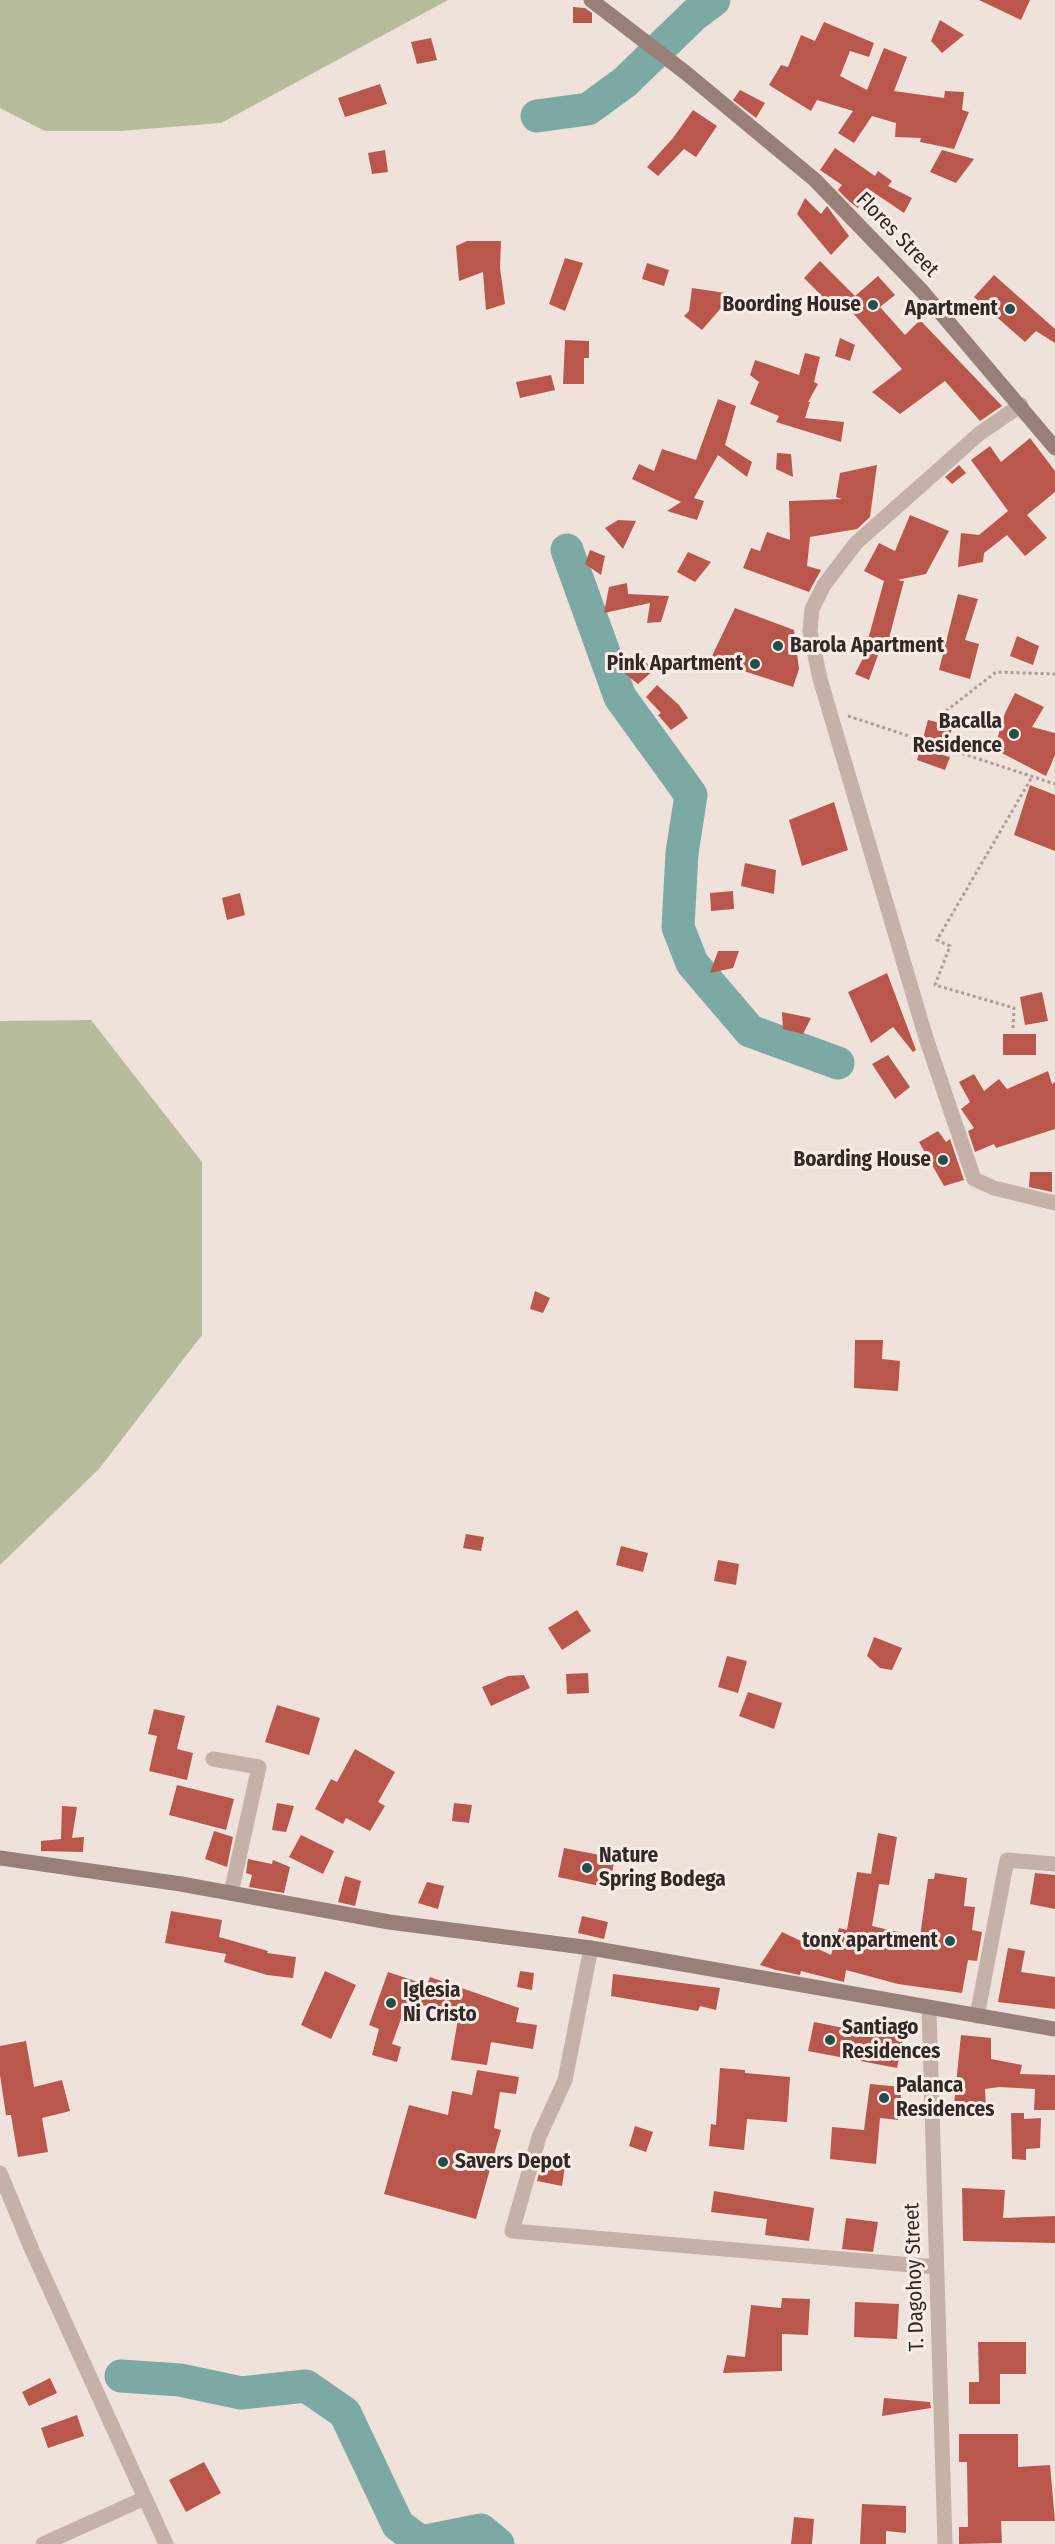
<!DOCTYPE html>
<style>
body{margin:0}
canvas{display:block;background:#eee2da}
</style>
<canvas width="1055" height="2544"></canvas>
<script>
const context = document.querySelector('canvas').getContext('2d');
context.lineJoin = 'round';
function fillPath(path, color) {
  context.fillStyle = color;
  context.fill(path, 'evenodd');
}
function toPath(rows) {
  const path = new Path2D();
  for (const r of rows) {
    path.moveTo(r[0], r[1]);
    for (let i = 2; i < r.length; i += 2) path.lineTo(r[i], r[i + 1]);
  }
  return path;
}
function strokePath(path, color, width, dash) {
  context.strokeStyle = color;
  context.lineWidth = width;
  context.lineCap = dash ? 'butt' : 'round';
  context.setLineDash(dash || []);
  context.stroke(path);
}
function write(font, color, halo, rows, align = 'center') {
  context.font = font + ' "Fira Sans Condensed",sans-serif';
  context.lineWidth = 6;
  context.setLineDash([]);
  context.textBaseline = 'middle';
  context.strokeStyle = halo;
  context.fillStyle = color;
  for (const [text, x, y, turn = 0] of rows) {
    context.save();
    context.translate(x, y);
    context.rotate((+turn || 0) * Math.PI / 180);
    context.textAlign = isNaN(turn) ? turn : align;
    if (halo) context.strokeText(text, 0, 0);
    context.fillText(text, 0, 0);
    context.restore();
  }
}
fillPath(toPath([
 [0,0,448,0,221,123,120,131,45,131,0,108],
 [91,1020,202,1162,202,1335,99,1469,0,1565,0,1021]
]), '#b6bc9c');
strokePath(toPath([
 [537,116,588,109,625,82,694,15,714,0],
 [567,550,620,697,691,795,682,853,678,927,692,963,750,1031,838,1063],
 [121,2376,180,2380,241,2393,306,2386,345,2413,398,2525,421,2542,481,2530,498,2544]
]), '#7ca9a4', 33);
fillPath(toPath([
 [979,0,1030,0,1021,20],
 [573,7,585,8,592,13,592,23,573,23],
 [940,20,964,35,942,53,931,41],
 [824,22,874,43,869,57,850,51,840,76,867,90,884,48,907,57,894,91,944,98,945,91,964,92,962,110,969,112,954,149,920,142,921,138,895,137,896,123,872,116,854,143,838,133,853,111,817,100,811,111,769,85,781,65,788,67,801,35,815,41],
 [431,38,437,60,417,64,411,42],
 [380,84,387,104,345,117,338,98],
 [740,90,765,103,756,118,733,100],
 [693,110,717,126,696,157,684,149,658,176,647,167,673,138],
 [835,148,875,176,878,171,892,181,888,186,912,198,904,213,867,188,858,208,850,202,838,190,842,185,820,170],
 [385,150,388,172,372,174,368,153],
 [942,150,974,159,956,183,930,172],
 [805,198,821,214,827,206,849,236,831,255,797,214],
 [467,241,501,241,500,268,505,304,486,310,483,272,459,281,456,246],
 [565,258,583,263,565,311,549,304],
 [820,261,855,296,878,276,895,295,880,307,905,335,920,320,1002,406,980,421,945,381,900,414,872,392,902,369,845,304,836,310,804,278],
 [647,263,669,270,664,286,642,279],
 [994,275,1055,329,1055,343,1036,331,1025,342,974,297],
 [692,288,732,294,730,310,721,308,702,330,684,316,689,311],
 [840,338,855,345,850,361,835,356],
 [565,340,589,341,589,358,584,358,584,384,563,384],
 [805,353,820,357,814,382,818,384,808,402,810,402,805,418,844,422,841,442,776,422,779,416,750,404,759,382,750,375,755,360,799,375],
 [551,375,555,390,520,398,516,382],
 [718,399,736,406,725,445,752,462,747,477,718,455,694,498,704,501,697,520,667,511,681,502,632,479,639,464,654,471,662,449,696,460],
 [1030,438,1055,471,1055,492,1027,515,1047,538,1025,556,1007,535,984,553,983,562,958,567,961,533,979,535,1008,511,971,460,990,446,1001,462],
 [777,453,791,454,793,477,776,469],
 [877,465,870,517,857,529,810,537,807,566,821,570,809,592,743,568,751,548,760,551,767,532,790,540,789,501,842,499,836,497,840,473],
 [959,465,966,473,952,484,945,477],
 [910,515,949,531,926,574,897,580,904,581,888,642,883,641,869,680,855,674,863,658,884,581,864,571,879,543,895,551],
 [618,520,636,521,623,549,605,528],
 [590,550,605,556,601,575,585,564],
 [688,552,711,562,695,582,677,572],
 [627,583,628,594,669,596,661,622,647,623,650,603,604,613,609,587],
 [958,594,978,599,965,640,979,644,970,679,939,670],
 [735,608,794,630,799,669,793,687,710,660],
 [1017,636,1039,646,1033,665,1010,656],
 [640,657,654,670,638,684,624,673],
 [657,685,679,705,688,718,671,730,658,715,661,713,646,697],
 [1015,693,1044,707,1032,727,1055,733,1055,755,1046,776,994,749,1005,713],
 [928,720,953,726,943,755,950,757,945,770,917,760],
 [1030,785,1055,795,1055,851,1014,835],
 [834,802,848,850,802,866,789,820],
 [745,863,776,870,774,894,741,886],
 [733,891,734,909,711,911,710,893],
 [240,893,245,915,227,920,222,898],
 [718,951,739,951,733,968,710,973],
 [887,973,916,1050,913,1052,893,1027,871,1043,848,992],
 [1042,992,1048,1021,1025,1025,1020,997],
 [782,1012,811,1018,803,1034,783,1029],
 [1003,1034,1036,1034,1036,1055,1003,1055],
 [888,1055,910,1087,895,1099,872,1064],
 [1048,1071,1052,1084,1055,1082,1055,1129,996,1148,994,1144,975,1152,968,1131,974,1128,961,1109,970,1102,959,1082,974,1074,984,1091,999,1079,1007,1089],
 [938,1131,946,1142,950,1139,964,1180,944,1186,919,1142],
 [1030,1172,1052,1172,1052,1192,1029,1187],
 [535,1291,550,1298,543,1313,530,1309],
 [855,1340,883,1340,882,1359,900,1361,898,1391,854,1388],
 [466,1534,484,1537,481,1551,463,1548],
 [621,1546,648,1553,643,1572,616,1565],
 [718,1560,739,1564,736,1585,714,1581],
 [577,1610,591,1631,562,1650,548,1628],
 [874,1637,902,1648,892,1670,880,1668,867,1656],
 [727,1656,747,1661,738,1693,718,1687],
 [588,1673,589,1693,567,1694,566,1674],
 [524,1675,530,1688,491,1706,482,1687,508,1676],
 [748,1692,782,1703,774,1729,739,1716],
 [277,1705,320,1718,309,1755,265,1742],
 [154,1709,185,1716,177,1749,193,1753,187,1780,149,1771,157,1736,148,1734],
 [355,1749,395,1772,378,1802,385,1806,370,1831,346,1818,343,1824,315,1809,331,1779,337,1782],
 [177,1785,234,1799,226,1830,169,1815],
 [277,1803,294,1806,286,1832,272,1830],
 [454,1803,472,1805,469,1823,452,1821],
 [62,1806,77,1807,72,1838,84,1837,83,1852,41,1851,41,1841,61,1839],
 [214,1831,233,1837,227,1867,205,1859],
 [878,1833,897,1837,889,1885,879,1884,872,1926,920,1937,928,1879,934,1879,935,1873,967,1878,964,1906,975,1907,972,1930,982,1932,977,1961,968,1960,962,1993,898,1984,846,1970,844,1982,801,1971,800,1975,776,1970,760,1965,782,1932,831,1955,839,1928,847,1930,857,1872,871,1874],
 [301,1835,334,1851,323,1874,289,1857],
 [564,1848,615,1858,609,1888,558,1877],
 [248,1859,272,1864,273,1860,290,1867,284,1893,249,1887,252,1875,246,1873],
 [1035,1873,1055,1875,1055,1909,1030,1904],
 [345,1876,361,1881,355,1906,338,1902],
 [427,1882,444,1886,438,1909,418,1903],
 [171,1911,222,1920,219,1937,268,1951,267,1953,296,1957,293,1978,267,1975,224,1962,226,1954,165,1943],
 [582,1916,608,1922,604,1939,578,1933],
 [1008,1948,1025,1951,1021,1972,1055,1977,1055,2009,998,2002],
 [325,1971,356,1985,331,2039,301,2025],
 [520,1971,534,1973,532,1990,517,1987],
 [388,1972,427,1985,430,1977,519,2008,516,2022,537,2025,533,2049,491,2042,487,2065,451,2060,458,2019,408,1999,392,2044,401,2047,397,2062,372,2055,379,2029,369,2025],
 [613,1974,720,1988,716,2010,700,2006,698,2011,611,1996],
 [814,2022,873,2034,874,2027,904,2033,897,2068,808,2051],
 [961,2035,991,2038,991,2059,1022,2065,1020,2074,1055,2075,1055,2110,1034,2110,1035,2089,999,2087,985,2089,986,2106,974,2106,973,2115,953,2114],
 [26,2041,34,2087,62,2080,70,2111,42,2118,48,2152,18,2157,11,2115,6,2115,0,2075,0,2046],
 [720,2068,745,2070,745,2073,790,2077,787,2122,747,2119,744,2150,709,2146,711,2124,716,2125],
 [477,2070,519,2077,516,2094,500,2092,494,2128,501,2130,476,2219,384,2194,409,2105,448,2115,452,2091,472,2095],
 [870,2084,902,2087,898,2120,880,2118,876,2164,830,2159,832,2127,864,2130],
 [1011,2113,1024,2113,1024,2119,1041,2118,1040,2148,1026,2149,1026,2160,1012,2159],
 [635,2126,653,2132,646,2152,629,2146],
 [544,2155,566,2159,562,2186,537,2181],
 [962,2188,1005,2190,1003,2218,1055,2216,1055,2243,963,2241],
 [714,2191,814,2208,809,2241,765,2235,767,2219,711,2212],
 [846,2218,878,2222,873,2252,842,2249],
 [782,2298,810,2299,808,2335,782,2334,782,2371,723,2373,727,2355,745,2357,751,2305,781,2308],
 [855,2302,899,2304,897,2339,854,2337],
 [978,2342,1026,2342,1026,2374,1000,2374,1000,2404,969,2404,969,2382,979,2382],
 [50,2378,57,2393,29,2406,22,2392],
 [884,2398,930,2402,931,2408,882,2416],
 [77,2415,84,2436,48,2448,41,2428],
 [959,2434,1018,2434,1018,2467,1050,2465,1055,2521,1001,2521,1002,2543,959,2544,959,2527,968,2527,967,2462,959,2462],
 [204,2462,221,2493,186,2512,169,2480],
 [862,2504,906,2506,906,2533,886,2531,886,2544,860,2544],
 [794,2517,814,2519,812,2544,791,2544]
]), '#ba574d');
strokePath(toPath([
 [946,711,996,672,1055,674],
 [848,716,1055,784],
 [1013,1028,1014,1008,935,985,950,946,937,940,1032,777]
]), '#b19b92', 3, [3, 3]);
strokePath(toPath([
 [1021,405,979,434,856,543,824,585,812,609,810,631,820,679,926,1038,974,1179,994,1188,1055,1203],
 [213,1759,259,1767,231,1893],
 [591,1948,565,2080,539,2137,512,2231,936,2267],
 [929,2009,945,2544],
 [977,2016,1007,1860,1055,1864],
 [0,2173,32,2250,166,2544],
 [43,2544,145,2498]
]), '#c5b1a7', 15);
strokePath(toPath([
 [591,0,686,73,815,180,922,291,1055,448],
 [0,1858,181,1884,389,1922,591,1948,1055,2029]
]), '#988079', 15);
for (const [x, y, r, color] of [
 [873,305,6,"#21504c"],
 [1010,309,6,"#21504c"],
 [778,646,6,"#21504c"],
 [755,664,6,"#21504c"],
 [1014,734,6,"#21504c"],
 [943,1160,6,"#21504c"],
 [587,1868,6,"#21504c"],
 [950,1941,6,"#21504c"],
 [391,2003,6,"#21504c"],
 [830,2040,6,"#21504c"],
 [884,2098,6,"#21504c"],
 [443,2162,6,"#21504c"]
]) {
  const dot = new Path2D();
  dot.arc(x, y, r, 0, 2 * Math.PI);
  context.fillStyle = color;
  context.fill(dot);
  strokePath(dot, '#f7ece6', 2);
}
write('21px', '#322927', '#f7ece6', [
 ["Flores Street",897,235,46],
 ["T. Dagohoy Street",915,2277,-92]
]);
write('bold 21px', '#322927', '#f7ece6', [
 ["Boording House",861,305],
 ["Apartment",998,309],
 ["Barola Apartment",790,646,"left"],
 ["Pink Apartment",743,664],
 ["Bacalla",1002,722],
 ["Residence",1002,746],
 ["Boarding House",931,1160],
 ["Nature",599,1856,"left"],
 ["Spring Bodega",599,1880,"left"],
 ["tonx apartment",938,1941],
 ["Iglesia",403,1991,"left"],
 ["Ni Cristo",403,2015,"left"],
 ["Santiago",842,2028,"left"],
 ["Residences",842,2052,"left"],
 ["Palanca",896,2086,"left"],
 ["Residences",896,2110,"left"],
 ["Savers Depot",455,2162,"left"]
], 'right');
</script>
